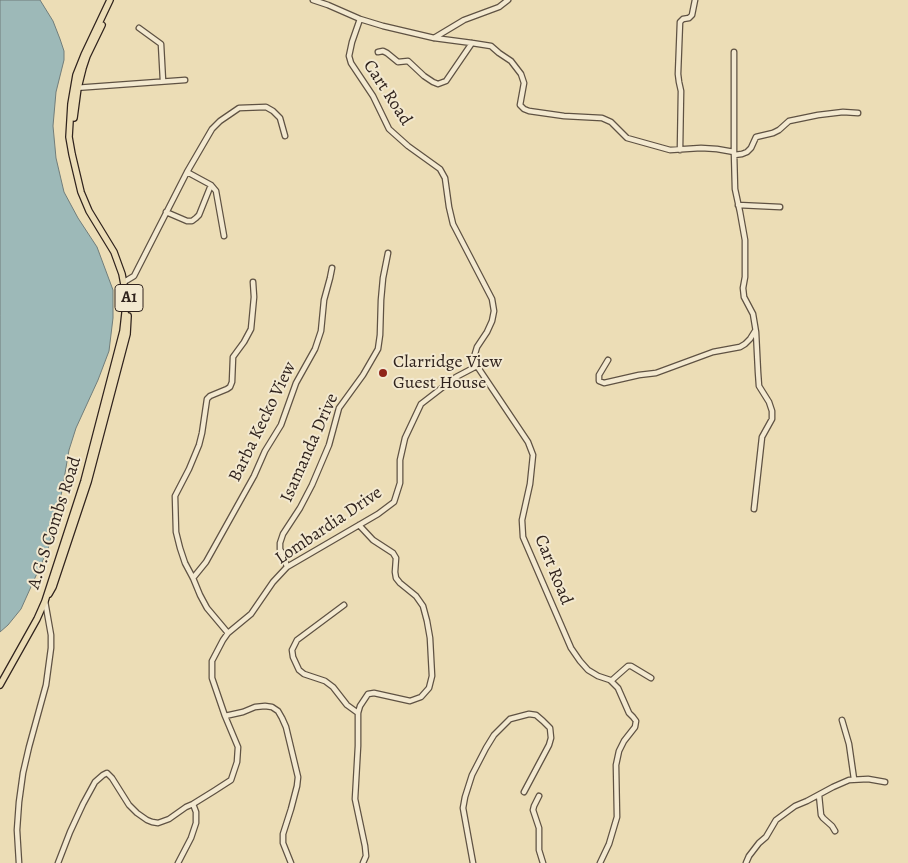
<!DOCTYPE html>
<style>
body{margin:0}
canvas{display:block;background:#ecddb6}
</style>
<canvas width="908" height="863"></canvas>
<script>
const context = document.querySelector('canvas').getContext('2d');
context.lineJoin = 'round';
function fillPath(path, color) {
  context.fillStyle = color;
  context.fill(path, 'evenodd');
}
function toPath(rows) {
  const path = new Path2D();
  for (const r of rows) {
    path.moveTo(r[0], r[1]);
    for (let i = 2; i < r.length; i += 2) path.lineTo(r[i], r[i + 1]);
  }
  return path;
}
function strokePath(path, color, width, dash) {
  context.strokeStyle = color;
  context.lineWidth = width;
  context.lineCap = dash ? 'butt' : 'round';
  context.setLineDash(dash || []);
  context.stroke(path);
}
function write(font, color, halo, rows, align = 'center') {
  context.font = font + ' Alegreya,serif';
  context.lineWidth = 4;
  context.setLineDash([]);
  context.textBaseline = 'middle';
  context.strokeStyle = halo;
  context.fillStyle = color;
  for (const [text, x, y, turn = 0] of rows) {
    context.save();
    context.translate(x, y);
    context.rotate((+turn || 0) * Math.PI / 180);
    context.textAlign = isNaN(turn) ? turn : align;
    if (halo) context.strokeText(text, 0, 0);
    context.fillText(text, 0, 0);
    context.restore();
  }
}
const water = toPath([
 [0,0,40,0,53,21,60,39,64,51,64,60,56,92,53,126,56,158,64,192,78,218,97,247,113,290,113,318,109,351,98,380,76,428,69,450,62,491,48,549,21,609,8,625,0,632,0,0]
]);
fillPath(water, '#9db9b8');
strokePath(water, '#717d7a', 1);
const minor = toPath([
 [313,0,328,5,360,19,383,26,434,38,472,43,491,46,499,53,511,61,521,74,524,83,520,105,524,109,529,111,564,116,602,118,611,122,627,138,670,150,701,148,717,149,734,152],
 [360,19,352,42,349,56,351,63,373,96,389,129,408,146,440,169,445,178,449,207,453,224,492,299,494,311,492,321,487,332,477,347,474,357,477,366,528,442,533,455,530,484,522,520,523,537,571,648,580,661,588,670,598,676,610,680,618,688,629,713,633,717,636,721,635,727,624,741,619,751,616,765,617,817,609,844,600,863],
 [139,28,161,44,163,81],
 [434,38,464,20,499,7,508,0],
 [378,52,383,51,387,53,398,62,408,61,424,76,433,82,438,84,446,81,472,43],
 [734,52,734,152,735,189,740,212,745,240,745,277,743,288,744,297,753,314,756,332,758,372,759,386,769,402,772,411,772,419,762,437,754,509],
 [75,88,185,80],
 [680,150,681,91,679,82,678,74,680,22,683,19,689,18,692,15,695,0],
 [734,155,742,154,747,152,751,148,756,137,773,133,779,130,789,121,818,115,843,112,858,113],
 [187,172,211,185,216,191,224,236],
 [738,205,780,207],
 [166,212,187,221,192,221,196,218,199,215,211,185],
 [124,282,134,276,187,172,212,129,220,121,239,108,266,107,273,111,280,118,285,136],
 [608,360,599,375,599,381,604,383,639,375,656,373,713,352,740,347,745,344,750,339,755,331],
 [359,525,373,540,393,553,396,558,395,572,396,578,400,583,416,596,423,606,427,621,430,638,432,676,429,688,421,697,410,701,374,693,368,694,360,706,358,713,358,746,355,799,365,846,366,856,363,863],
 [287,567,284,557,280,549,280,543,283,534,300,508,312,485,329,445,339,408,363,375,378,349,380,335,381,300,383,278,388,253],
 [193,578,206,562,254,476,265,451,281,425,296,383,315,349,321,331,324,300,330,278,332,268],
 [344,605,297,640,292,650,293,657,299,670,304,674,325,681,333,687,347,705,358,713],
 [228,633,207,608,200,595,193,578,185,563,180,548,176,532,175,496,189,469,199,445,202,433,207,399,210,396,227,389,230,387,232,382,233,357,244,342,251,329,254,297,253,282],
 [611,681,628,666,631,666,651,678],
 [225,716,243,712,255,707,265,706,272,707,278,711,282,718,286,727,298,777,297,786,291,809,283,834,283,843,291,863],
 [842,720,849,744,854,779],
 [819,795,821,815,823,818,832,826,835,831],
 [539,796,534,806,533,810,539,828,539,850,543,863],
 [19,863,17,830,19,802,23,773,29,747,46,685,51,648,51,635,45,601],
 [58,863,70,832,83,804,95,782,103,775,107,773,112,778,129,805,137,813,147,820,152,822,158,823,169,819,186,807,193,804,214,791,231,780,237,762,238,747,225,716,212,678,212,661,223,640,228,633,251,614,273,582,287,567,378,514,394,502,400,483,400,460,405,438,421,404,456,377,477,366],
 [178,863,191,838,196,823,196,812,193,804],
 [473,863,463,808,465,797,472,775,486,748,494,735,510,719,529,714,536,715,543,721,550,728,551,738,549,745,524,792],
 [746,863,749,856,759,843,766,837,776,820,795,806,807,801,833,787,849,780,868,779,885,782]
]);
const major = toPath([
 [74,118,78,88,83,68,87,56,102,25],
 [49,594,53,587,88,482,127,334,128,316],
 [0,685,37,619,45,601,84,481,123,331,126,304,125,290,122,274,114,252,89,211,81,192,72,154,69,137,71,104,76,75,84,55,110,0]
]);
strokePath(minor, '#5f5243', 7);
strokePath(major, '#30231d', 8);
strokePath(minor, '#f3e9d0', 4.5);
strokePath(major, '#ecddb6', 5.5);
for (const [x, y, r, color] of [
 [383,373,5,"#8f2418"]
]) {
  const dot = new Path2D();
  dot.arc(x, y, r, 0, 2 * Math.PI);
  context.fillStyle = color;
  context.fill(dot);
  strokePath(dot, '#f3e9d0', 2);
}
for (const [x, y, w] of [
 [129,298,28]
]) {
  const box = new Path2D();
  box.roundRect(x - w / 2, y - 13.5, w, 27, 4);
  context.fillStyle = '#f3e9d0';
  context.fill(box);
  strokePath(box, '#30231d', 1);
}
write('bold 16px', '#30231d', null, [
 ["A1",129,298]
]);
write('18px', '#30231d', '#f3e9d0', [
 ["Cart Road",387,93,57],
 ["Barba Kecko View",263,422,-64],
 ["Isamanda Drive",310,448,-66],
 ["A.G.S Combs Road",55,523,-72],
 ["Lombardia Drive",329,526,-34],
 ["Cart Road",553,570,68]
]);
write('18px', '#30231d', '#f3e9d0', [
 ["Clarridge View",393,363],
 ["Guest House",393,384]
], 'left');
</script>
